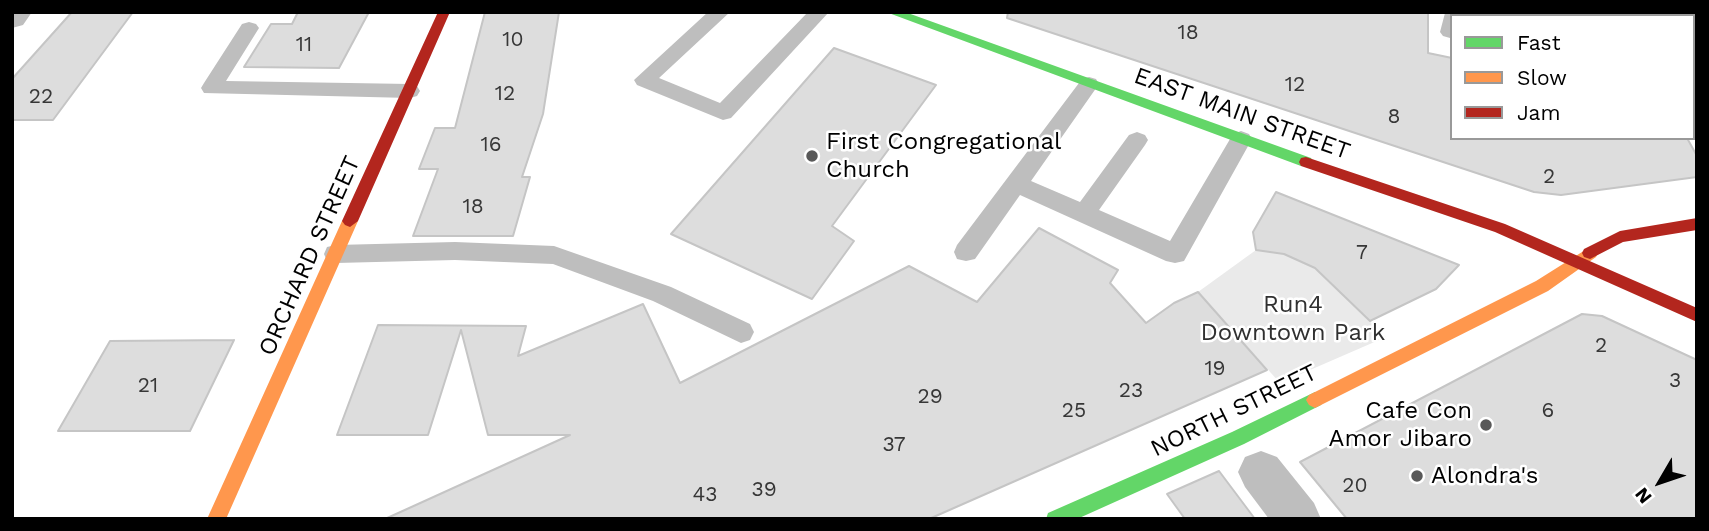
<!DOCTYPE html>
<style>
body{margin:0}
#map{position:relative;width:1709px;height:531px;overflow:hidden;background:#fff;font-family:"Work Sans",sans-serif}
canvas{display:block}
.frame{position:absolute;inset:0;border:14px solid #000;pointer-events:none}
.legend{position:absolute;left:1450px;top:14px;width:245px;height:126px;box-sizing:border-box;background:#fff;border:2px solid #999;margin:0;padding:9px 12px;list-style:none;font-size:21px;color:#000}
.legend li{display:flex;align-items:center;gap:14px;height:35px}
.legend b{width:35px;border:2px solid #999}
.north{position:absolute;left:1625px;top:447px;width:70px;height:70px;-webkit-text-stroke:5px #fff;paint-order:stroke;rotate:231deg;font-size:19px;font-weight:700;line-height:28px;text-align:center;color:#000}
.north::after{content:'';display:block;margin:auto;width:24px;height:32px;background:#000;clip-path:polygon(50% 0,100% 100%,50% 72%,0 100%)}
</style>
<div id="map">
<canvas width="1709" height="531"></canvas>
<div class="frame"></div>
<ul class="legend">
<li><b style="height:9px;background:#63d668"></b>Fast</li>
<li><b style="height:9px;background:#ff974d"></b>Slow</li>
<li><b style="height:9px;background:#b3261e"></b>Jam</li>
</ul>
<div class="north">N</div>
</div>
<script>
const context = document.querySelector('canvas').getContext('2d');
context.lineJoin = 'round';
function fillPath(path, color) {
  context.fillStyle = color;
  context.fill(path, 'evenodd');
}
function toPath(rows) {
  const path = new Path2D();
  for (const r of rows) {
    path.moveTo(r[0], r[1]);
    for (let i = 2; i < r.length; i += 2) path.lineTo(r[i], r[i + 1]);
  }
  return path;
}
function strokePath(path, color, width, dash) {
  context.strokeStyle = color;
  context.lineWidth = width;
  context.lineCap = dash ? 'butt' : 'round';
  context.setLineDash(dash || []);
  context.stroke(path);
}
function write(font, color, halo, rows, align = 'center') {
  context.font = font + ' "Work Sans",sans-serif';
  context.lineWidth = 5;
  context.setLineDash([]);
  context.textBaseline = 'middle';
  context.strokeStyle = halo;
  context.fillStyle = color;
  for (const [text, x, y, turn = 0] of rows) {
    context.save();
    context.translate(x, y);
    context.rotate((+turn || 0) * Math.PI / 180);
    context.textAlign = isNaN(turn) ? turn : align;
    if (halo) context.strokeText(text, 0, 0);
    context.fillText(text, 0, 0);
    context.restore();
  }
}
fillPath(toPath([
 [1256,250,1284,254,1315,268,1386,337,1280,383,1198,292]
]), '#eaeaea');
const building = toPath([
 [72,12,133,12,53,120,12,120,12,79,72,12],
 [298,12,369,12,339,68,244,67,271,24,292,24,298,12],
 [485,12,559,12,543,114,522,177,530,177,513,236,413,236,438,169,419,169,435,128,455,128,485,12],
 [1008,12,1428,12,1428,53,1452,58,1452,138,1687,138,1697,156,1697,177,1561,195,1534,192,1007,18,1008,12],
 [834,48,936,85,832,226,854,241,812,299,671,234,834,48],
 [1276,192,1459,265,1436,289,1370,321,1315,268,1284,254,1256,250,1253,232,1276,192],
 [1039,228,1118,270,1110,283,1146,323,1174,303,1198,292,1267,370,929,519,385,519,570,435,488,435,461,330,428,435,337,435,378,325,526,326,518,356,643,304,680,383,909,266,977,302,1039,228],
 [1582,314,1602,316,1697,360,1697,519,1347,519,1300,462,1582,314],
 [234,340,190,431,58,431,110,341,234,340],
 [1219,471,1255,519,1185,519,1167,494,1219,471]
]);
fillPath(building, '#ddd');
strokePath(building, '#c5c5c5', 2);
fillPath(toPath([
 [708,12,730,12,659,78,720,103,808,12,829,12,731,118,723,120,637,85,634,80,708,12],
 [1531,12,1551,12,1551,16,1531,16,1531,12],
 [1445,13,1457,12,1461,16,1452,16,1450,38,1443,36,1440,32,1445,13],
 [249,22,256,24,259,28,226,81,410,84,417,86,420,91,417,96,410,98,204,93,201,88,204,83,242,24,249,22],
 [1693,36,1697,37,1697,49,1693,48,1693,36],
 [1089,77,1096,79,1099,84,1031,181,1080,202,1129,135,1137,132,1145,135,1148,140,1145,145,1099,210,1170,241,1233,134,1241,131,1249,134,1252,139,1184,261,1175,263,1166,261,1020,195,975,259,966,261,957,259,954,252,957,245,1082,79,1089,77],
 [455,242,554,246,671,287,750,324,754,332,750,340,741,343,653,301,553,264,455,260,336,263,327,261,324,254,327,247,336,245,455,242]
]), '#bebebe');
fillPath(toPath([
 [12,12,32,12,23,25,12,28,12,12],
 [1261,451,1277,457,1314,503,1321,519,1269,519,1245,487,1238,472,1245,457,1261,451]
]), '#bebebe');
fillPath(toPath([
 [886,12,905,12,1311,158,1313,162,1311,166,1301,166,886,12],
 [1315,392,1321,395,1324,400,1321,405,1244,444,1077,519,1046,519,1048,513,1232,432,1315,392]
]), '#63d668');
fillPath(toPath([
 [350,215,358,221,226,519,207,519,342,221,350,215],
 [1590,247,1596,249,1598,253,1596,257,1548,291,1321,405,1315,408,1309,405,1306,400,1309,395,1536,281,1590,247]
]), '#ff974d');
fillPath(toPath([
 [438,12,450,12,358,221,350,227,345,225,342,221,438,12],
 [1306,157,1505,224,1697,308,1697,322,1495,232,1301,166,1299,162,1301,158,1306,157],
 [1697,218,1697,230,1623,242,1590,259,1584,257,1582,253,1584,249,1620,231,1697,218]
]), '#b3261e');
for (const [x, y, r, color] of [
 [812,156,7,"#595959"],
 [1486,425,7,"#595959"],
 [1417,476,7,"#595959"]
]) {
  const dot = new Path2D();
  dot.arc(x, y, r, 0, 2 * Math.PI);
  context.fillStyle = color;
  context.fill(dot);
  strokePath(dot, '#fff', 2.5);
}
write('21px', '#373737', null, [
 ["18",1188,33],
 ["10",513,40],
 ["11",304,45],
 ["12",1295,85],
 ["12",505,94],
 ["22",41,97],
 ["8",1394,117],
 ["16",491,145],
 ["2",1549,177],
 ["18",473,207],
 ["7",1362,253],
 ["2",1601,346],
 ["19",1215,369],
 ["3",1675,381],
 ["21",148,386],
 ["23",1131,391],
 ["29",930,397],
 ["25",1074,411],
 ["6",1548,411],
 ["37",894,445],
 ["20",1355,486],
 ["39",764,490],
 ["43",705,495]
]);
write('24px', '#000', '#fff', [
 ["EAST MAIN STREET",1242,114,20],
 ["ORCHARD STREET",310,256,-66],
 ["NORTH STREET",1234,411,-26]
]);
write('24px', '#000', '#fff', [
 ["First Congregational",826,142],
 ["Church",826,170],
 ["Cafe Con",1472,411,"right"],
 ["Amor Jibaro",1472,439,"right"],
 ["Alondra's",1431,476]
], 'left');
write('24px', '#303030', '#fff', [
 ["Run4",1293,305],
 ["Downtown Park",1293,333]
]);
</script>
